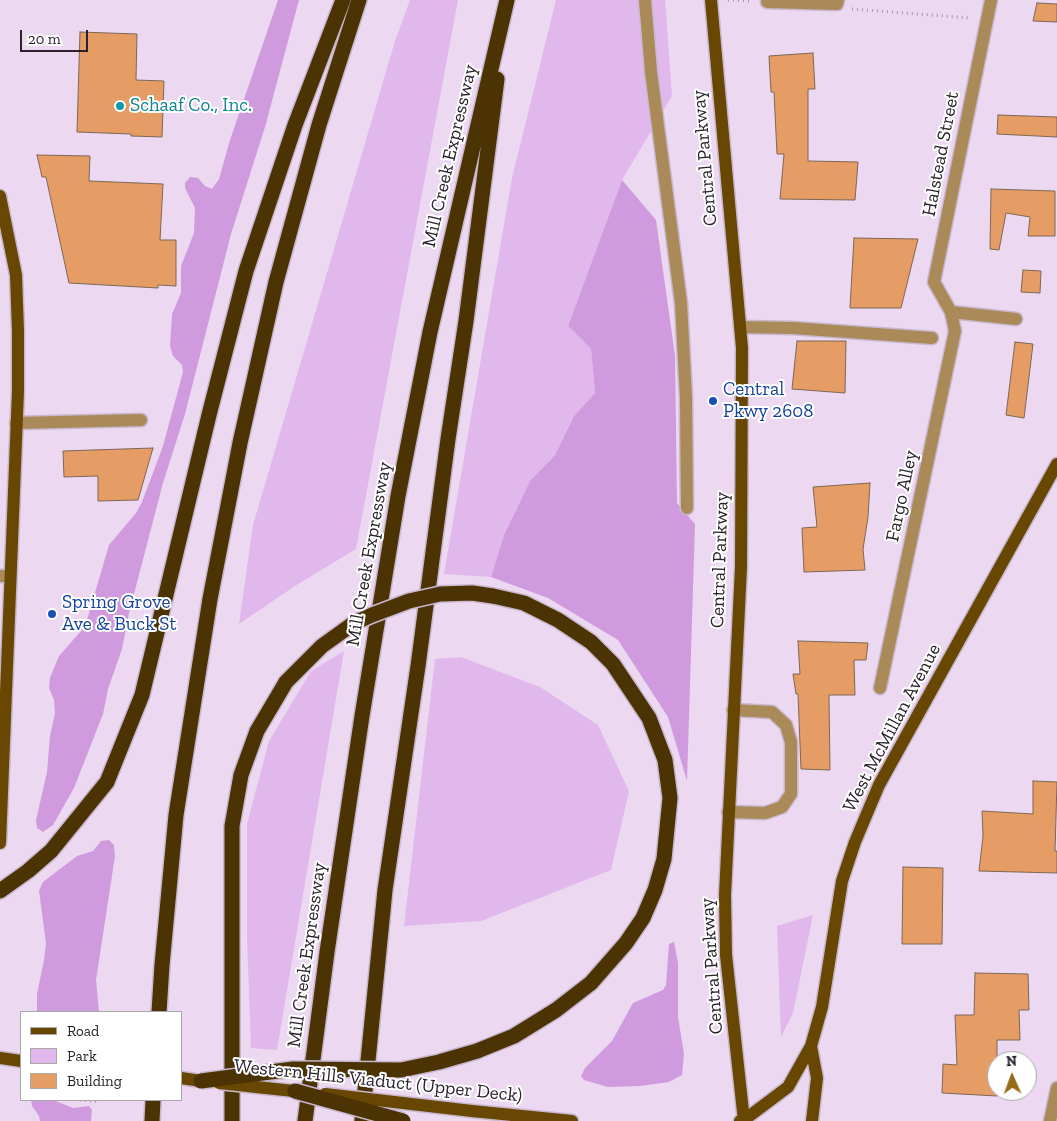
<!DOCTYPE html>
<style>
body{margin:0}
#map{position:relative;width:1057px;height:1121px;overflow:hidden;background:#ecd8f1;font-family:"Zilla Slab",serif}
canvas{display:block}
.legend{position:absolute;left:20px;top:1011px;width:162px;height:90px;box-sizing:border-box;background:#fff;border:1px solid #a9a7aa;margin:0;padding:6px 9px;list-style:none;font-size:15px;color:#29222b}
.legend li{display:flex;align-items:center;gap:10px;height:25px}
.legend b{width:25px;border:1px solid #a9a7aa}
.north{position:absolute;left:987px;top:1051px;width:50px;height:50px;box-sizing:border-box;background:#fff;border:1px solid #a9a7aa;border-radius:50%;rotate:358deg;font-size:14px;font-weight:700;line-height:20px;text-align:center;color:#29222b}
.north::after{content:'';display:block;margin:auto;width:18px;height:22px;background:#956a16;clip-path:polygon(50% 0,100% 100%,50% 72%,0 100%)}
.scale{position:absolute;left:20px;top:30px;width:68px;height:22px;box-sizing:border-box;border:2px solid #29222b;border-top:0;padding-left:6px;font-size:15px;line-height:18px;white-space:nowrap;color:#29222b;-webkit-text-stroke:4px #fff;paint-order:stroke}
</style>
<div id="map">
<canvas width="1057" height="1121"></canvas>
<ul class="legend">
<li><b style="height:6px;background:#684702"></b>Road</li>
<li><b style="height:14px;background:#e1b8ec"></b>Park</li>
<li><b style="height:14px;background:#e59d65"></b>Building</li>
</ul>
<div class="north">N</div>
<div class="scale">20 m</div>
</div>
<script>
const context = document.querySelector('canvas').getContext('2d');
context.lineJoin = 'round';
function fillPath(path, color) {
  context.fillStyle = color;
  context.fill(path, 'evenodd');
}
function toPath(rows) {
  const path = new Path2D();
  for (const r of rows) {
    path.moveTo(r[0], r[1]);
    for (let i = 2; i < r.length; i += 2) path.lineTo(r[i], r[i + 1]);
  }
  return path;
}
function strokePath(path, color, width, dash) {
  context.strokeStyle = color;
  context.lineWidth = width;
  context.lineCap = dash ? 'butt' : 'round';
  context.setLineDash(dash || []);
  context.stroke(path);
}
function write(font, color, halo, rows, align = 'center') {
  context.font = font + ' "Zilla Slab",serif';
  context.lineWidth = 4;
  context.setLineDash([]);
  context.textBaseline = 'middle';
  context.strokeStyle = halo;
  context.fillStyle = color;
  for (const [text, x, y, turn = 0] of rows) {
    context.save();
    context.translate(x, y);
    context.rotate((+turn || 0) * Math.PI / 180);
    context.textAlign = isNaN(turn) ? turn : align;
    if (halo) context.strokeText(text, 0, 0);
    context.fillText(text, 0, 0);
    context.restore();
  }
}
fillPath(toPath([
 [410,0,458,0,356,549,295,586,239,624,253,525,395,41],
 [556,0,665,0,672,96,622,180,568,326,591,349,595,393,574,416,555,455,530,481,504,535,491,577,444,574,512,178],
 [344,651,277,1050,251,1048,247,938,247,824,269,741,311,671],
 [461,657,540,687,598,725,629,791,611,870,481,921,404,926,435,659],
 [813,915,793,1013,781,1037,777,926]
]), '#e1b8ec');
fillPath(toPath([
 [278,0,299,0,265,127,231,234,185,414,163,483,129,613,122,649,108,689,103,714,74,788,53,825,43,832,37,828,36,820,47,772,50,736,55,713,54,700,49,688,50,678,59,656,81,631,87,620,109,545,136,513,142,502,163,446,183,372,182,365,173,356,170,346,172,314,181,293,181,266,194,233,195,208,185,188,185,183,190,177,198,178,205,186,212,189,219,179,230,140],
 [622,180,656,220,675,356,677,503,695,524,687,781,668,717,618,640,548,598,491,577,504,535,530,481,555,455,574,416,595,393,591,349,568,326],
 [109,840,114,845,115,856,96,980,99,1012,37,1012,37,994,44,960,46,943,39,891,43,882,77,856,93,851,101,841],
 [674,942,678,963,678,1017,684,1054,682,1075,669,1082,640,1086,608,1087,584,1080,581,1076,585,1068,612,1041,633,1003,663,990,666,985,669,944],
 [31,1100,53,1100,73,1108,89,1106,92,1110,91,1121,40,1121,39,1116,32,1106]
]), '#d09ade');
const building = toPath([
 [1037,3,1057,4,1057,22,1033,21,1037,3],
 [80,32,137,34,136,80,164,81,162,137,131,136,131,134,77,132,80,32],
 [813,53,815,89,808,89,808,161,858,162,855,200,780,199,784,154,777,154,774,92,771,92,769,56,813,53],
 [998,115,1057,117,1057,137,997,134,998,115],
 [37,155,90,156,89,181,163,184,160,240,176,240,176,286,158,285,158,288,69,283,46,177,42,177,37,155],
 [991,189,1055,191,1055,236,1028,236,1030,217,1006,213,999,250,990,249,991,189],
 [854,238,918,239,901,308,850,308,854,238],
 [1023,270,1041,271,1040,293,1021,292,1023,270],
 [797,341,846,341,845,393,792,389,797,341],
 [1015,342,1033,344,1024,418,1006,415,1015,342],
 [153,448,138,500,98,501,98,476,64,477,63,451,153,448],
 [870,483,868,517,863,549,865,570,804,572,802,528,817,527,813,487,870,483],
 [798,641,868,643,866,660,854,660,855,695,829,695,830,770,801,769,798,694,796,694,793,674,800,674,798,641],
 [1033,781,1057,782,1055,851,1057,851,1057,873,979,871,983,836,982,811,1033,814,1033,781],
 [903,867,943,868,942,944,902,944,903,867],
 [975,973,1028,974,1029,1010,1019,1010,1020,1040,997,1040,997,1096,942,1093,943,1064,957,1065,955,1015,974,1015,975,973]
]);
fillPath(building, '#e59d65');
strokePath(building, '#7d6654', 1);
const minor = toPath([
 [645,0,651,72,681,303,686,397,687,508],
 [767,2,837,4,838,0],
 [951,312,1016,319],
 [740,327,793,328,932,338],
 [16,423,141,420],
 [0,576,10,576],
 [880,688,955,331,951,312,934,282,991,0],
 [728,812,765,813,782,807,791,794,791,742,786,725,772,712,733,710],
 [1050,1121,1057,1088]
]);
const major = toPath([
 [711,0,742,348,741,567,725,895,726,955,744,1121],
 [0,196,16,275,18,331,18,391,0,843],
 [811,1046,817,1078,812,1121],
 [0,1058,21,1061],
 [181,1078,201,1081],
 [472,1111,572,1121],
 [740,1121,744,1120,788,1087,811,1046,822,1007,842,881,855,842,879,785,1057,464]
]);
const highway = toPath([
 [0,891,28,871,51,851,107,782,142,695,209,415,246,271,295,125,343,0],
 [159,1012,162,965,176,815,210,599,240,443,276,282,319,125,359,0],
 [477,1051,514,1036,556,1010,591,983,626,943,643,918,655,890,664,859,670,798,665,760,649,718,613,664,591,642,558,620,524,603,493,596],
 [152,1121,153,1100],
 [232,1121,232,826,241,775,257,731,286,682],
 [305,1121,327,952,362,716,398,496,430,332,507,0],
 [362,1121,385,890,418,666,448,439,466,321,497,79]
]);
strokePath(minor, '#c9b7cd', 15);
strokePath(major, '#c9b7cd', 15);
strokePath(highway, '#c9b7cd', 18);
strokePath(toPath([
 [728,0,752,1],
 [852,9,970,18],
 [80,1100,100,1102]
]), '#a797ab', 3, [1, 4]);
strokePath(minor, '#a98a58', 12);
strokePath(major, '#684702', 12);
strokePath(highway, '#4b3303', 15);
const majorBridge = toPath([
 [219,1083,303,1092],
 [325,1094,472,1111]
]);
const highwayBridge = toPath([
 [286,682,322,646,354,623,372,615,409,601,440,594,472,593,493,596],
 [201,1081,293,1069,401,1070,439,1062,477,1051],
 [295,1091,403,1121]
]);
strokePath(majorBridge, '#c9b7cd', 15, []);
strokePath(highwayBridge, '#c9b7cd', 18, []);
strokePath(majorBridge, '#684702', 12);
strokePath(highwayBridge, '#4b3303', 15);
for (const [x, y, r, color] of [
 [120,106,5,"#0f9aa8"],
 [713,401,5,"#1a4fb4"],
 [52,614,5,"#1a4fb4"]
]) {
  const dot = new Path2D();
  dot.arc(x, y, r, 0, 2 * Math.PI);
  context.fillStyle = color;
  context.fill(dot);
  strokePath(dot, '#fff', 2);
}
write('19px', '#0d838f', '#fff', [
 ["Schaaf Co., Inc.",130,106]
], 'left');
write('19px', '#29222b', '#fff', [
 ["Halstead Street",941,154,-79],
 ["Mill Creek Expressway",450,156,-77],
 ["Central Parkway",705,158,-95],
 ["Fargo Alley",902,496,-78],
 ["Mill Creek Expressway",369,554,-80],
 ["Central Parkway",720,560,-88],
 ["West McMillan Avenue",892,728,-62],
 ["Mill Creek Expressway",307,955,-82],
 ["Central Parkway",712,966,-94],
 ["Western Hills Viaduct (Upper Deck)",378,1081,6]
]);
write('19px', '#164399', '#fff', [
 ["Central",723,390],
 ["Pkwy 2608",723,412],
 ["Spring Grove",62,603],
 ["Ave & Buck St",62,625]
], 'left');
</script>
